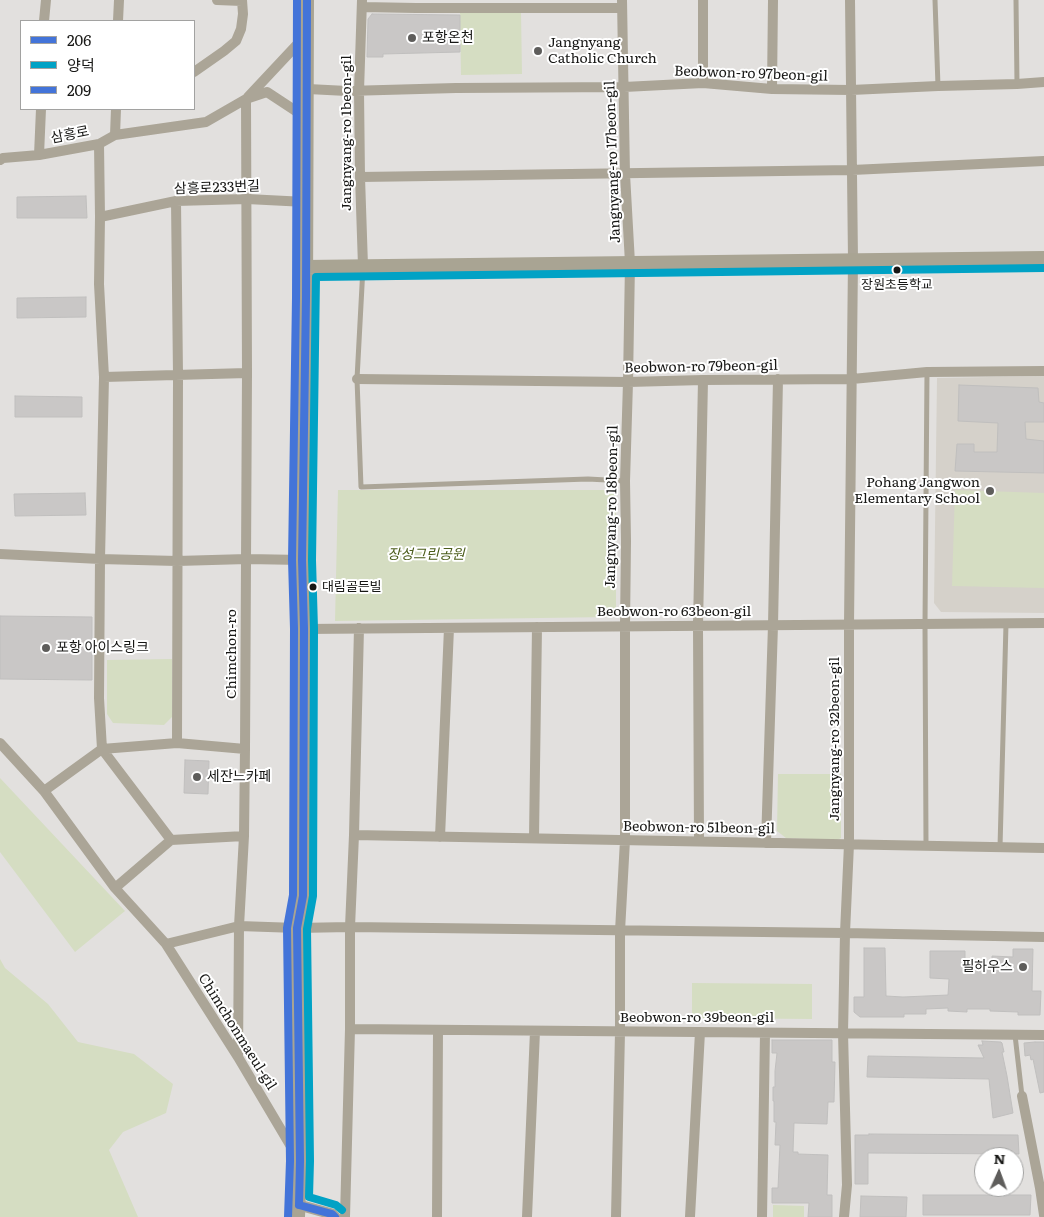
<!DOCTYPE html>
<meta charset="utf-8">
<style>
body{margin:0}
#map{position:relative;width:1044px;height:1217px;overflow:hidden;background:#e2e0de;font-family:Literata,"Noto Sans KR",serif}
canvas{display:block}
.legend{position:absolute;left:20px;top:20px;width:175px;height:90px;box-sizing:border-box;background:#fff;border:1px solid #a2a2a1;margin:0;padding:6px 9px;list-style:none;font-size:15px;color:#171715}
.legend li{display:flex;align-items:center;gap:10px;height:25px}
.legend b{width:25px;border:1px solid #a2a2a1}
.north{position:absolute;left:974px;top:1147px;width:50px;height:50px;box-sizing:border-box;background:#fff;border:1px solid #a2a2a1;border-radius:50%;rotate:2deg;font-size:14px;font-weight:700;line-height:20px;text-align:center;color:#171715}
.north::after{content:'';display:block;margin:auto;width:18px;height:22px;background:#5e5d5b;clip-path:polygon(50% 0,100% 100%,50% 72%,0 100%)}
</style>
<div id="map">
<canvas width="1044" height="1217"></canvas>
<ul class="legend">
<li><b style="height:6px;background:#4374d9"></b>206</li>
<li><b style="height:6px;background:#01a2c5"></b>양덕</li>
<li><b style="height:6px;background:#4374d9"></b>209</li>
</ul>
<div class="north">N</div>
</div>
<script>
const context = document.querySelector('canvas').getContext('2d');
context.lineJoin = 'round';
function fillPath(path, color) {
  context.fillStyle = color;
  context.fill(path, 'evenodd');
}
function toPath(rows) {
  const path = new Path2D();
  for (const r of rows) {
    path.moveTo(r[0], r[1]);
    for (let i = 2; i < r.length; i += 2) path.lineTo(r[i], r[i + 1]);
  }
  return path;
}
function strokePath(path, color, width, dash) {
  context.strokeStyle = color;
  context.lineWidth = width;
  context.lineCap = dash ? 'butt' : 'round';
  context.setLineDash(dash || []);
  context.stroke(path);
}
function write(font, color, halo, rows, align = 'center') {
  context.font = font + ' Literata,"Noto Sans KR",serif';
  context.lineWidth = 4;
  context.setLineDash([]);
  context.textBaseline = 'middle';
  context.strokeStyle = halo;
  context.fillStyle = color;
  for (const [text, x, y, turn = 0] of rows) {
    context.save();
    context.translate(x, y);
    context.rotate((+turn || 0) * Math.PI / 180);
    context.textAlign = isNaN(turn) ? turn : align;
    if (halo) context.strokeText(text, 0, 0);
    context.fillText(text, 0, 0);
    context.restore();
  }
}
fillPath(toPath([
 [1044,376,1044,613,941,612,934,603,937,378]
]), '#d5d1ca');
fillPath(toPath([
 [521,12,522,74,461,75,460,13],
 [338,490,616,490,616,612,609,617,335,621],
 [955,490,1044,493,1044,588,952,586],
 [172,659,172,717,164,725,113,723,107,714,107,660],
 [778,774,841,774,841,838,837,840,786,838,777,831],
 [0,778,125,911,75,952,0,852],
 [0,959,5,968,48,1004,78,1042,134,1054,173,1084,166,1113,123,1132,109,1150,138,1217,0,1217],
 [692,983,812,984,812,1019,692,1018],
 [773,1205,804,1206,804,1217,773,1217]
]), '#d5ddc2');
const building = toPath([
 [372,14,460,15,460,52,383,54,383,57,367,57,368,19,372,14],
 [86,196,87,218,17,218,17,197,86,196],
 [86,297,86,317,17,318,17,298,86,297],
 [959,385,1038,388,1039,402,1044,403,1044,422,1025,422,1026,439,1044,441,1044,473,955,471,957,444,974,444,974,452,997,452,998,423,958,421,959,385],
 [15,396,82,397,82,417,15,417,15,396],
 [85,493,86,515,15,516,14,494,85,493],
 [0,616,92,617,92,680,0,679,0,616],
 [185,760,209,761,208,794,184,793,185,760],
 [864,948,885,948,886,996,903,997,948,995,949,979,930,978,930,951,965,951,965,968,992,968,992,956,1013,957,1013,949,1033,949,1032,991,1041,991,1040,1015,1018,1015,1018,1012,990,1011,990,1009,967,1009,967,1012,948,1011,948,1008,926,1009,926,1014,904,1014,904,1017,860,1017,854,1012,854,997,864,997,864,948],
 [772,1040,832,1040,832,1062,835,1062,834,1102,828,1102,827,1124,794,1123,793,1152,798,1152,798,1154,828,1155,827,1195,832,1195,832,1217,808,1217,809,1203,772,1203,772,1188,778,1188,780,1145,775,1145,776,1122,774,1122,774,1101,773,1101,773,1087,775,1087,775,1071,777,1053,772,1053,772,1040],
 [982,1041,1001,1042,1002,1043,1004,1052,1002,1052,1007,1076,1013,1113,993,1118,989,1079,867,1077,868,1056,984,1058,978,1045,983,1045,982,1041],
 [1035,1042,1044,1042,1044,1092,1040,1093,1033,1059,1031,1060,1030,1055,1025,1056,1024,1043,1035,1042],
 [869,1134,1018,1135,1019,1154,868,1153,868,1184,855,1184,855,1135,869,1135,869,1134],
 [923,1195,1031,1195,1030,1215,923,1215,923,1195],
 [861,1196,907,1197,906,1217,860,1217,861,1196]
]);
fillPath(building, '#c9c7c6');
strokePath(building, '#c0bfbe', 1);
strokePath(toPath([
 [935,0,938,86],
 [1016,0,1017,84],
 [363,267,357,379,361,487,588,479,625,481],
 [926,846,925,624,927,372],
 [1000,847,1006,624],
 [1015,1035,1022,1096]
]), '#aba597', 5);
strokePath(toPath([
 [217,0,242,1],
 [362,0,359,91,360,177,363,266],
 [703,0,703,83],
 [362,7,416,8,622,8],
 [44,21,46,0],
 [118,21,119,0],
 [194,72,224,51,236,41,241,29,243,14,242,0],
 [308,89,347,91,456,88,624,87,703,83,772,89,851,90,938,86,1017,84,1044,82],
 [772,89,773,0],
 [248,97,307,34],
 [115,135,116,109],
 [99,144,100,217,99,284,104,377,100,559,99,698,102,749],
 [39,155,41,109],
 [0,160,3,158,39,155,99,144,115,135,206,122,246,99,267,92,308,119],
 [360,177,852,170,1044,161],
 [176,201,178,375,177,743],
 [100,217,176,201,247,199,306,202],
 [104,377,247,373],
 [357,379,628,382,703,380,852,379,927,372,1044,371],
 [0,554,100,559,177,561,247,559,302,560],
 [304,629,1044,623],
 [0,743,44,791,115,888,166,944,238,1057,299,1160],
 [102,749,171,840],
 [44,791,102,749,177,743,245,749],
 [354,835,1044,848],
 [440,837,449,628],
 [534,838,537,627],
 [699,841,698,626,703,380],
 [766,843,773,625,778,379],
 [115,888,171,840,244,836],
 [166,944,239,926,297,928,350,927,845,933,1044,937],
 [350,1029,1044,1035],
 [238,1057,239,926,244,836,245,749,247,373,246,99],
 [1022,1096,1040,1188,1044,1215],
 [345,1217,350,1029,350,927,354,835,359,628],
 [437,1217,438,1030],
 [527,1217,535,1031],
 [616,1217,620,1032,620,931,625,840,625,626,626,541,625,481,628,382,630,263,625,174,622,0],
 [690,1217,700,1032],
 [762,1217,765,1033],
 [844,1217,847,1185,843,1033,845,933,849,844,849,624,853,260,850,0]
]), '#aba597', 10);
strokePath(toPath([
 [299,1205,332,1214,335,1217]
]), '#aba597', 11);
strokePath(toPath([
 [306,267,1044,258],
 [298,1217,300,1161,297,928,303,896,304,629,302,560,306,298,307,0]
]), '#a9a493', 14);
strokePath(toPath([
 [299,1205,300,1161,297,928,303,896,304,629,302,560,306,298,307,0],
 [299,1205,332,1214,335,1217]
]), '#4374d9', 8);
strokePath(toPath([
 [342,1210,336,1205,309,1197,310,1161,307,929,313,896,314,629,312,560,316,277,1044,268]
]), '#01a2c5', 8);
strokePath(toPath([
 [288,1217,290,1161,287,928,293,895,294,629,292,560,296,298,297,0]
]), '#4374d9', 8);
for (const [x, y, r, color] of [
 [412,38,5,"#5e5d5b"],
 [538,51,5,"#5e5d5b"],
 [897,270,4.5,"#171715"],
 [990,491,5,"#5e5d5b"],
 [313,587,4.5,"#171715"],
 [46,648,5,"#5e5d5b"],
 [197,777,5,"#5e5d5b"],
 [1023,967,5,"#5e5d5b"]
]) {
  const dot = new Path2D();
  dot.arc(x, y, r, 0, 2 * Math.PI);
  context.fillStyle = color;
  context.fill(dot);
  strokePath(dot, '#fff', 2);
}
write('13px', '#171715', '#fff', [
 ["장원초등학교",897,285],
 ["대림골든빌",322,587,"left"]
]);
write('14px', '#171715', '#fff', [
 ["포항온천",422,38],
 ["Jangnyang",548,43],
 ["Catholic Church",548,59],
 ["Pohang Jangwon",980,483,"right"],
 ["Elementary School",980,499,"right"],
 ["포항 아이스링크",56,648],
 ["세잔느카페",207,777],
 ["필하우스",1013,967,"right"]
], 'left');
write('14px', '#171715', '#fff', [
 ["Beobwon-ro 97beon-gil",751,74,2],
 ["Jangnyang-ro 1beon-gil",347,133,-90],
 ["삼흥로",70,135,-11],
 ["Jangnyang-ro 17beon-gil",613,162,-92],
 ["삼흥로233번길",217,188,-2],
 ["Beobwon-ro 79beon-gil",701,367,-1],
 ["Jangnyang-ro 18beon-gil",612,507,-89],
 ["Beobwon-ro 63beon-gil",674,612],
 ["Chimchon-ro",232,654,-90],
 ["Jangnyang-ro 32beon-gil",835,739,-90],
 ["Beobwon-ro 51beon-gil",699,828,1],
 ["Beobwon-ro 39beon-gil",697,1018],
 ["Chimchonmaeul-gil",237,1032,58]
]);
write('italic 14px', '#4b5c1a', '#fff', [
 ["장성그린공원",426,555]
]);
</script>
